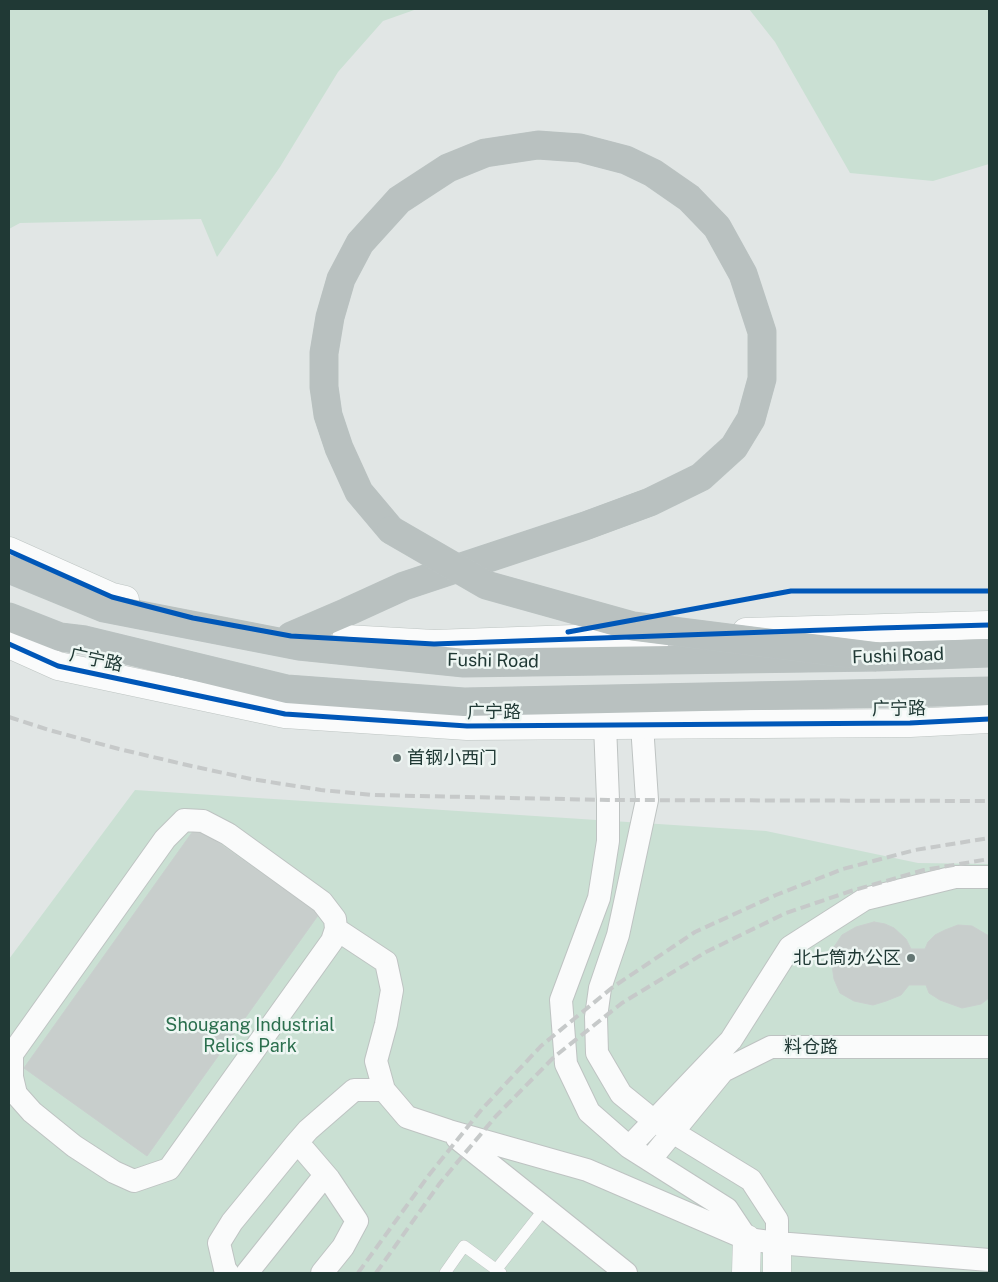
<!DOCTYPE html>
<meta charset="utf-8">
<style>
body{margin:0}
#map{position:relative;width:998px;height:1282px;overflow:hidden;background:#e1e6e5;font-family:"Public Sans",sans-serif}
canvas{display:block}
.frame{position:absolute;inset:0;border:10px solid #203935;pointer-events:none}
</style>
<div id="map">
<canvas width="998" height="1282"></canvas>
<div class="frame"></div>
</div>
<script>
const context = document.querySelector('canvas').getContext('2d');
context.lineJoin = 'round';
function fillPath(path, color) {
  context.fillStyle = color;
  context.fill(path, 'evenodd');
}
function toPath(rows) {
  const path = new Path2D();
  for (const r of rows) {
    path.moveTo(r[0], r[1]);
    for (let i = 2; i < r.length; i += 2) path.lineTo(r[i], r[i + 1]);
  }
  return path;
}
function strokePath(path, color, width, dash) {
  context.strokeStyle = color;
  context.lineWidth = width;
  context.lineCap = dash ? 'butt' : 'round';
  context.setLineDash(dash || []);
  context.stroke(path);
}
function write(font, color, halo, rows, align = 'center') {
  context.font = font + ' "Public Sans","Noto Sans SC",sans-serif';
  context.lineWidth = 5;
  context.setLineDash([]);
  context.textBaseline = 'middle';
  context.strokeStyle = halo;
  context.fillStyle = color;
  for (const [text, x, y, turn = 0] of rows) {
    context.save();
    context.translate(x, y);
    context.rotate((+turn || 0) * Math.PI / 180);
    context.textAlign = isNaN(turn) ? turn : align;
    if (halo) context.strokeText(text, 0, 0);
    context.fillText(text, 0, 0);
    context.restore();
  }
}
fillPath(toPath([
 [9,9,417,9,383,21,338,72,280,167,217,257,201,219,20,223,9,229],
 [749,9,989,9,989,164,933,181,850,173,775,42],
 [135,790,766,831,918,863,989,864,989,1273,9,1273,9,959]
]), '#cae0d3');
const building = toPath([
 [196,827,319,914,147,1156,24,1068,196,827],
 [874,922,885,924,894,928,906,939,911,949,925,949,928,942,935,935,945,930,958,925,972,926,989,936,989,998,981,1004,962,1008,940,1000,929,993,926,985,909,985,901,995,886,1001,873,1005,854,1001,840,993,834,979,832,965,832,950,842,935,856,927,874,922]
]);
fillPath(building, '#c8cecc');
strokePath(building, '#cacfce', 1);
const lane = toPath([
 [496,1270,545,1208],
 [445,1273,464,1246,501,1273]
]);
const street = toPath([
 [605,725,608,800,608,841,599,898,561,1000,566,1064,589,1112,629,1147,727,1209,747,1239],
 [642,725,647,800,618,935,600,988,596,1017,597,1053,621,1094,653,1120,751,1180,777,1220,777,1243],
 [184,820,203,821,228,834,322,902,335,919,336,929,332,941,169,1169,134,1181,114,1172,74,1146,32,1112,16,1094,12,1077,12,1054,165,839,184,820],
 [336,929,386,962,392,990,386,1024,376,1061,384,1090,407,1117,449,1131,587,1170,747,1239,777,1243,989,1260],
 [457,1138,626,1273],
 [295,1145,308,1130,354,1090,384,1090],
 [629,1147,731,1040,790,947,865,899,955,877,989,877],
 [650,1160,723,1071,771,1047,989,1047],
 [228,1273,225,1269,219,1243,232,1222,295,1145,305,1151,329,1179,357,1221,343,1247,322,1273],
 [247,1273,325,1175]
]);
const secondary = toPath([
 [9,551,112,597,125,600],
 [746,632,989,625],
 [346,639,434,644,658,636],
 [9,644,58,666,285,714,467,726,910,723,989,719],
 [746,1273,747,1239],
 [777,1273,777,1243]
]);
const highway = toPath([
 [9,569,104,608,299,646,464,663,878,657,989,653],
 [9,617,60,637,85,640,287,689,464,702,989,691],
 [291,636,347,612,404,586,585,526,650,502,701,477,734,447,751,419,762,379,762,332,743,274,717,227,689,198,653,173,626,160,580,148,538,145,485,153,448,168,399,200,360,243,341,279,330,317,324,353,324,387,328,415,339,448,359,492,391,530]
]);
strokePath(lane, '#bec3c2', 12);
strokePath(street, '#bec3c2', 24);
strokePath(secondary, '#bdc4c2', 29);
strokePath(highway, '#bbc3c2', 29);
strokePath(lane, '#fafbfb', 11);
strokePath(street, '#fafbfb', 22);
strokePath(secondary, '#fafbfb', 28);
strokePath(highway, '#b9c1c0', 28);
strokePath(toPath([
 [9,717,49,730,119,749,187,765,251,779,321,790,373,795,608,800,989,801],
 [358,1273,429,1175,482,1109,541,1046,613,987,695,932,776,895,843,869,915,850,989,838],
 [376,1273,440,1183,496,1116,554,1057,622,1003,706,952,786,913,851,891,924,870,989,859]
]), '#c6c9c9', 4, [10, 5]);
const highwayBridge = toPath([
 [391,530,486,585,633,626,878,657]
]);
strokePath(highwayBridge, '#bbc3c2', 29, []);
strokePath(highwayBridge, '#b9c1c0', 28);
strokePath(toPath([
 [9,551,112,597,193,618,291,636,434,644,879,628,989,625],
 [568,632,791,591,989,591],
 [9,644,58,666,285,714,467,726,910,723,989,719]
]), '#0057b8', 5);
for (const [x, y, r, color] of [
 [397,758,5,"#647673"],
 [911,958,5,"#647673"]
]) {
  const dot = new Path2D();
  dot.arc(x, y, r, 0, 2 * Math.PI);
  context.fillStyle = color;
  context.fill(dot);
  strokePath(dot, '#eef6f3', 2);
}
write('18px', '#203935', '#eef6f3', [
 ["Fushi Road",898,656,-2],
 ["广宁路",96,660,12],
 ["Fushi Road",493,661,1],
 ["广宁路",899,709,-1],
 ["广宁路",494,712],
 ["料仓路",811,1047]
]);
write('18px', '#203935', '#eef6f3', [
 ["首钢小西门",407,758],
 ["北七筒办公区",901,958,"right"]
], 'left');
write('18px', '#2b6f4e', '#eef6f3', [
 ["Shougang Industrial",250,1025],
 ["Relics Park",250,1046]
]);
</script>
